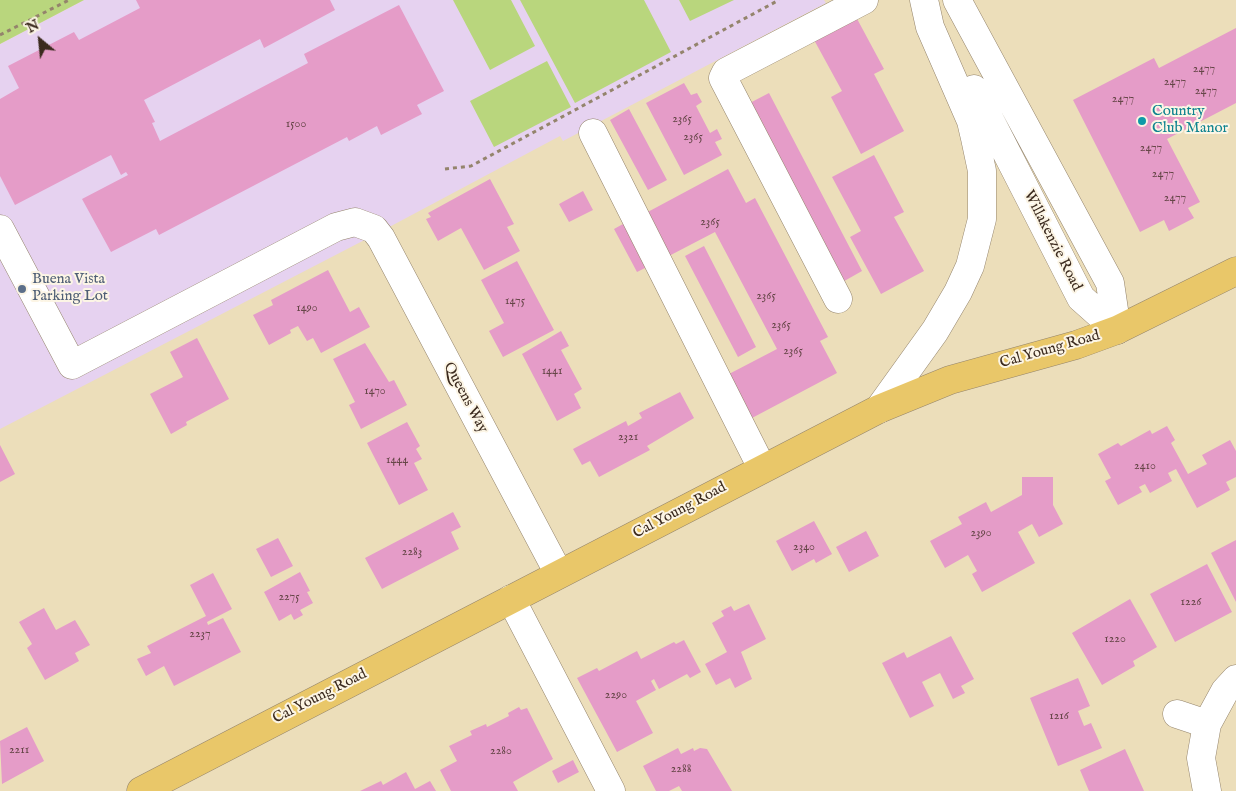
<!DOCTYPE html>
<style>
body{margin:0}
#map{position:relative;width:1236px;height:791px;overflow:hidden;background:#ecdeba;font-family:"IM FELL English",serif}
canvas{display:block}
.north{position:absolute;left:15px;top:15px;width:50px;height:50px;-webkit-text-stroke:4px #fcf5e5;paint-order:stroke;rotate:332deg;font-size:14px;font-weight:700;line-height:20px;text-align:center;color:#3b2a1e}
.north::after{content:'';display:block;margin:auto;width:18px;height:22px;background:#3b2a1e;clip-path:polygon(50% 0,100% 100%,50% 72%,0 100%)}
</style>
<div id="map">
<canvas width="1236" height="791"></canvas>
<div class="north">N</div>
</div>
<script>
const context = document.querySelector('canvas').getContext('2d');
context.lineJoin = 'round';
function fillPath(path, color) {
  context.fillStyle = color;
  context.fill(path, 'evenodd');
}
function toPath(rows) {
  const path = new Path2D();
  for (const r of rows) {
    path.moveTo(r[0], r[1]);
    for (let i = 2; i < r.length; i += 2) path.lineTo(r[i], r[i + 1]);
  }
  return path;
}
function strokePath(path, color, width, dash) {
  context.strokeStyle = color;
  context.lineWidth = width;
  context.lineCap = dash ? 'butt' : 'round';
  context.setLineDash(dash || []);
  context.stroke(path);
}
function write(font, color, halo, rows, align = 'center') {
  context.font = font + ' "IM FELL English",serif';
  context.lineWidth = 4;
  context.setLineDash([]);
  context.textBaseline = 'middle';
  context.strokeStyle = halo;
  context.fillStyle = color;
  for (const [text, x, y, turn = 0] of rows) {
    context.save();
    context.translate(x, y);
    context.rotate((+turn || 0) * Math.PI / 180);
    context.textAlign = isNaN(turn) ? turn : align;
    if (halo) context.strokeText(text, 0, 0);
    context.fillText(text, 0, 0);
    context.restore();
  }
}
fillPath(toPath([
 [84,0,824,0,826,3,563,141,560,136,378,233,0,429,0,44]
]), '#e6d2f0');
fillPath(toPath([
 [0,0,84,0,0,44],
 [453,0,511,0,535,46,490,70],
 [520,0,644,0,671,52,575,103],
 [679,0,734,0,690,21],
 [547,61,571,107,494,147,470,101]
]), '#b9d67d');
fillPath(toPath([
 [136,0,330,0,335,10,264,48,260,39,144,100,155,122,152,123,160,141,308,63,304,54,399,5,444,91,417,105,422,114,381,135,377,126,349,141,347,137,159,235,156,229,111,252,82,199,128,175,126,172,121,175,111,155,15,205,0,176,0,99,19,88,8,66,74,32,79,40,140,8],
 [855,15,884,69,874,74,904,131,861,154,831,97,842,91,813,38],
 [1236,28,1236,103,1167,139,1200,202,1188,208,1194,218,1169,231,1164,220,1140,232,1073,100,1154,58,1159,68],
 [684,83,691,95,697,93,702,102,696,106,710,133,717,129,722,139,715,142,722,155,684,175,646,103],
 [769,93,862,271,839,284,746,105],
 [629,109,667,180,648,190,610,120],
 [874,155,904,212,894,217,924,271,881,294,850,237,861,231,832,177],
 [728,169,746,203,755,198,828,337,820,341,837,373,752,418,729,374,777,349,715,232,667,257,644,214],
 [490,179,514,224,507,227,520,251,484,270,461,228,438,241,426,219,431,217,428,213],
 [583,191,593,210,569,222,559,204],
 [632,219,655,263,637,272,614,229],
 [704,246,756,347,738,357,685,256],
 [517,261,554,330,503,357,489,331,504,323,481,280],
 [328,270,350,312,359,307,370,327,321,353,313,338,307,341,298,326,290,330,291,333,269,345,253,315,273,305,271,300],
 [561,331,569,346,561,350,582,389,574,394,581,408,557,421,522,354],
 [197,338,229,399,186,422,187,425,171,434,150,394,183,377,170,352],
 [365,343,389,382,394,380,407,405,361,429,349,405,355,402,333,359],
 [680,392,694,418,647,446,650,450,599,477,590,461,582,465,573,449,626,421,628,426,642,418,639,413],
 [407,422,420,446,416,449,422,459,414,463,428,490,399,505,367,443],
 [1167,426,1175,440,1171,443,1188,474,1207,464,1202,455,1230,440,1236,451,1236,477,1226,482,1230,490,1197,508,1176,469,1168,473,1172,481,1150,493,1145,484,1139,487,1142,492,1118,505,1105,481,1111,478,1098,454,1118,443,1121,446,1150,430,1152,434],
 [0,445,15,474,0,482],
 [1022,477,1053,477,1053,505,1063,524,1039,537,1032,524,1018,532,1035,563,982,592,972,574,977,571,968,555,945,568,930,541,962,524,958,517,986,502,991,512,1022,495],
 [453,512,461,527,451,532,459,549,382,589,365,558],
 [814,521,832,554,816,563,814,559,792,571,776,541],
 [866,531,879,556,849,572,836,547],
 [278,538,293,566,271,577,256,549],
 [1236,540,1236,602,1211,553],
 [1207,564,1232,612,1175,642,1150,594],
 [300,572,310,591,307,592,313,603,300,610,303,615,294,620,291,614,279,621,264,592],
 [213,573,232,609,207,622,208,625,223,618,241,652,174,686,164,666,146,676,137,659,151,653,147,646,206,616,190,585],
 [1130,599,1157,647,1133,661,1135,666,1102,685,1072,633],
 [749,604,766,639,741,652,752,679,735,688,730,678,716,685,705,664,727,652,712,623,724,616,721,611,731,606,734,611],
 [44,608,56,630,75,620,90,645,75,653,79,661,45,680,27,648,32,644,19,622],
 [951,636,974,679,961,686,965,693,953,699,940,673,922,682,934,706,910,718,882,663,904,652,907,658],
 [684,640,701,672,690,678,687,674,659,689,654,679,651,681,656,690,636,701,653,733,617,752,577,678,597,668,599,671,637,651,641,659,674,642,676,644],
 [1078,678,1090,706,1078,711,1084,726,1091,723,1102,748,1058,766,1030,698],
 [519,707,521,710,527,708,553,759,513,782,518,791,451,791,440,770,457,761,449,746,472,735,470,731,486,724,487,727,509,716,508,713],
 [27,727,44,761,2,784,0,741],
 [678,748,681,754,693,748,694,751,700,748,707,749,732,791,682,791,679,786,669,791,656,791,643,766],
 [1125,749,1144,791,1089,791,1080,770],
 [573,760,579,772,558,783,552,771],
 [406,772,415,789,430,781,436,791,360,791,381,781,383,785]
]), '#e59cc8');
const minor = toPath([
 [957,0,1110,283,1117,330],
 [974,89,1081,298,1117,330],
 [593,133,762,468],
 [0,229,72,365,336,227,355,222,374,229,381,238,559,574],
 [838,299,723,78,726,72,864,0],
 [879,409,935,331,958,292,970,266,982,219,982,171,975,138,971,121,930,27,924,0],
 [511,599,611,791],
 [1177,714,1207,724],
 [1207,791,1201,758,1207,724,1225,691,1236,679]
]);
const major = toPath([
 [141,791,879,409,950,380,1076,345,1117,330,1236,271]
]);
strokePath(minor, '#94846c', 29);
strokePath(major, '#94846c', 29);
strokePath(toPath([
 [0,35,69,0],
 [445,169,471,166,779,0]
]), '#94846c', 3, [4, 4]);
strokePath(minor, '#fff', 28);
strokePath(major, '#e9c769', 28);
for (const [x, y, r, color] of [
 [1142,121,5,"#0f9aa8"],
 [22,289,5,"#5c6f8a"]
]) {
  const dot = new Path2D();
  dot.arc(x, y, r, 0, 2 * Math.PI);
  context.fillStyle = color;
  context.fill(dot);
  strokePath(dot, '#fcf5e5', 2);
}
write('12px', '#664648', null, [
 ["2477",1204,70],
 ["2477",1175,83],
 ["2477",1206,92],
 ["2477",1123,100],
 ["2365",682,120],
 ["1500",296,125],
 ["2365",693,138],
 ["2477",1151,149],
 ["2477",1163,175],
 ["2477",1175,199],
 ["2365",710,223],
 ["2365",766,297],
 ["1475",515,302],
 ["1490",307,309],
 ["2365",781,326],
 ["2365",793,352],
 ["1441",552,372],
 ["1470",375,392],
 ["2321",628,438],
 ["1444",397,461],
 ["2410",1145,467],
 ["2390",981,534],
 ["2340",804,548],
 ["2283",412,553],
 ["2275",289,598],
 ["1226",1191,603],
 ["2237",200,635],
 ["1220",1115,640],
 ["2290",616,696],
 ["1216",1059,717],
 ["2211",19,751],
 ["2280",501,752],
 ["2288",681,770]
]);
write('15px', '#0d838f', '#fcf5e5', [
 ["Country",1152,112],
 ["Club Manor",1152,129]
], 'left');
write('15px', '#3b2a1e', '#fcf5e5', [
 ["Willakenzie Road",1052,241,63],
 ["Cal Young Road",1050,350,-16],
 ["Queens Way",465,398,62],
 ["Cal Young Road",680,511,-28],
 ["Cal Young Road",320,697,-27]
]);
write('15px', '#4e5e75', '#fcf5e5', [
 ["Buena Vista",32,280],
 ["Parking Lot",32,297]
], 'left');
</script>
